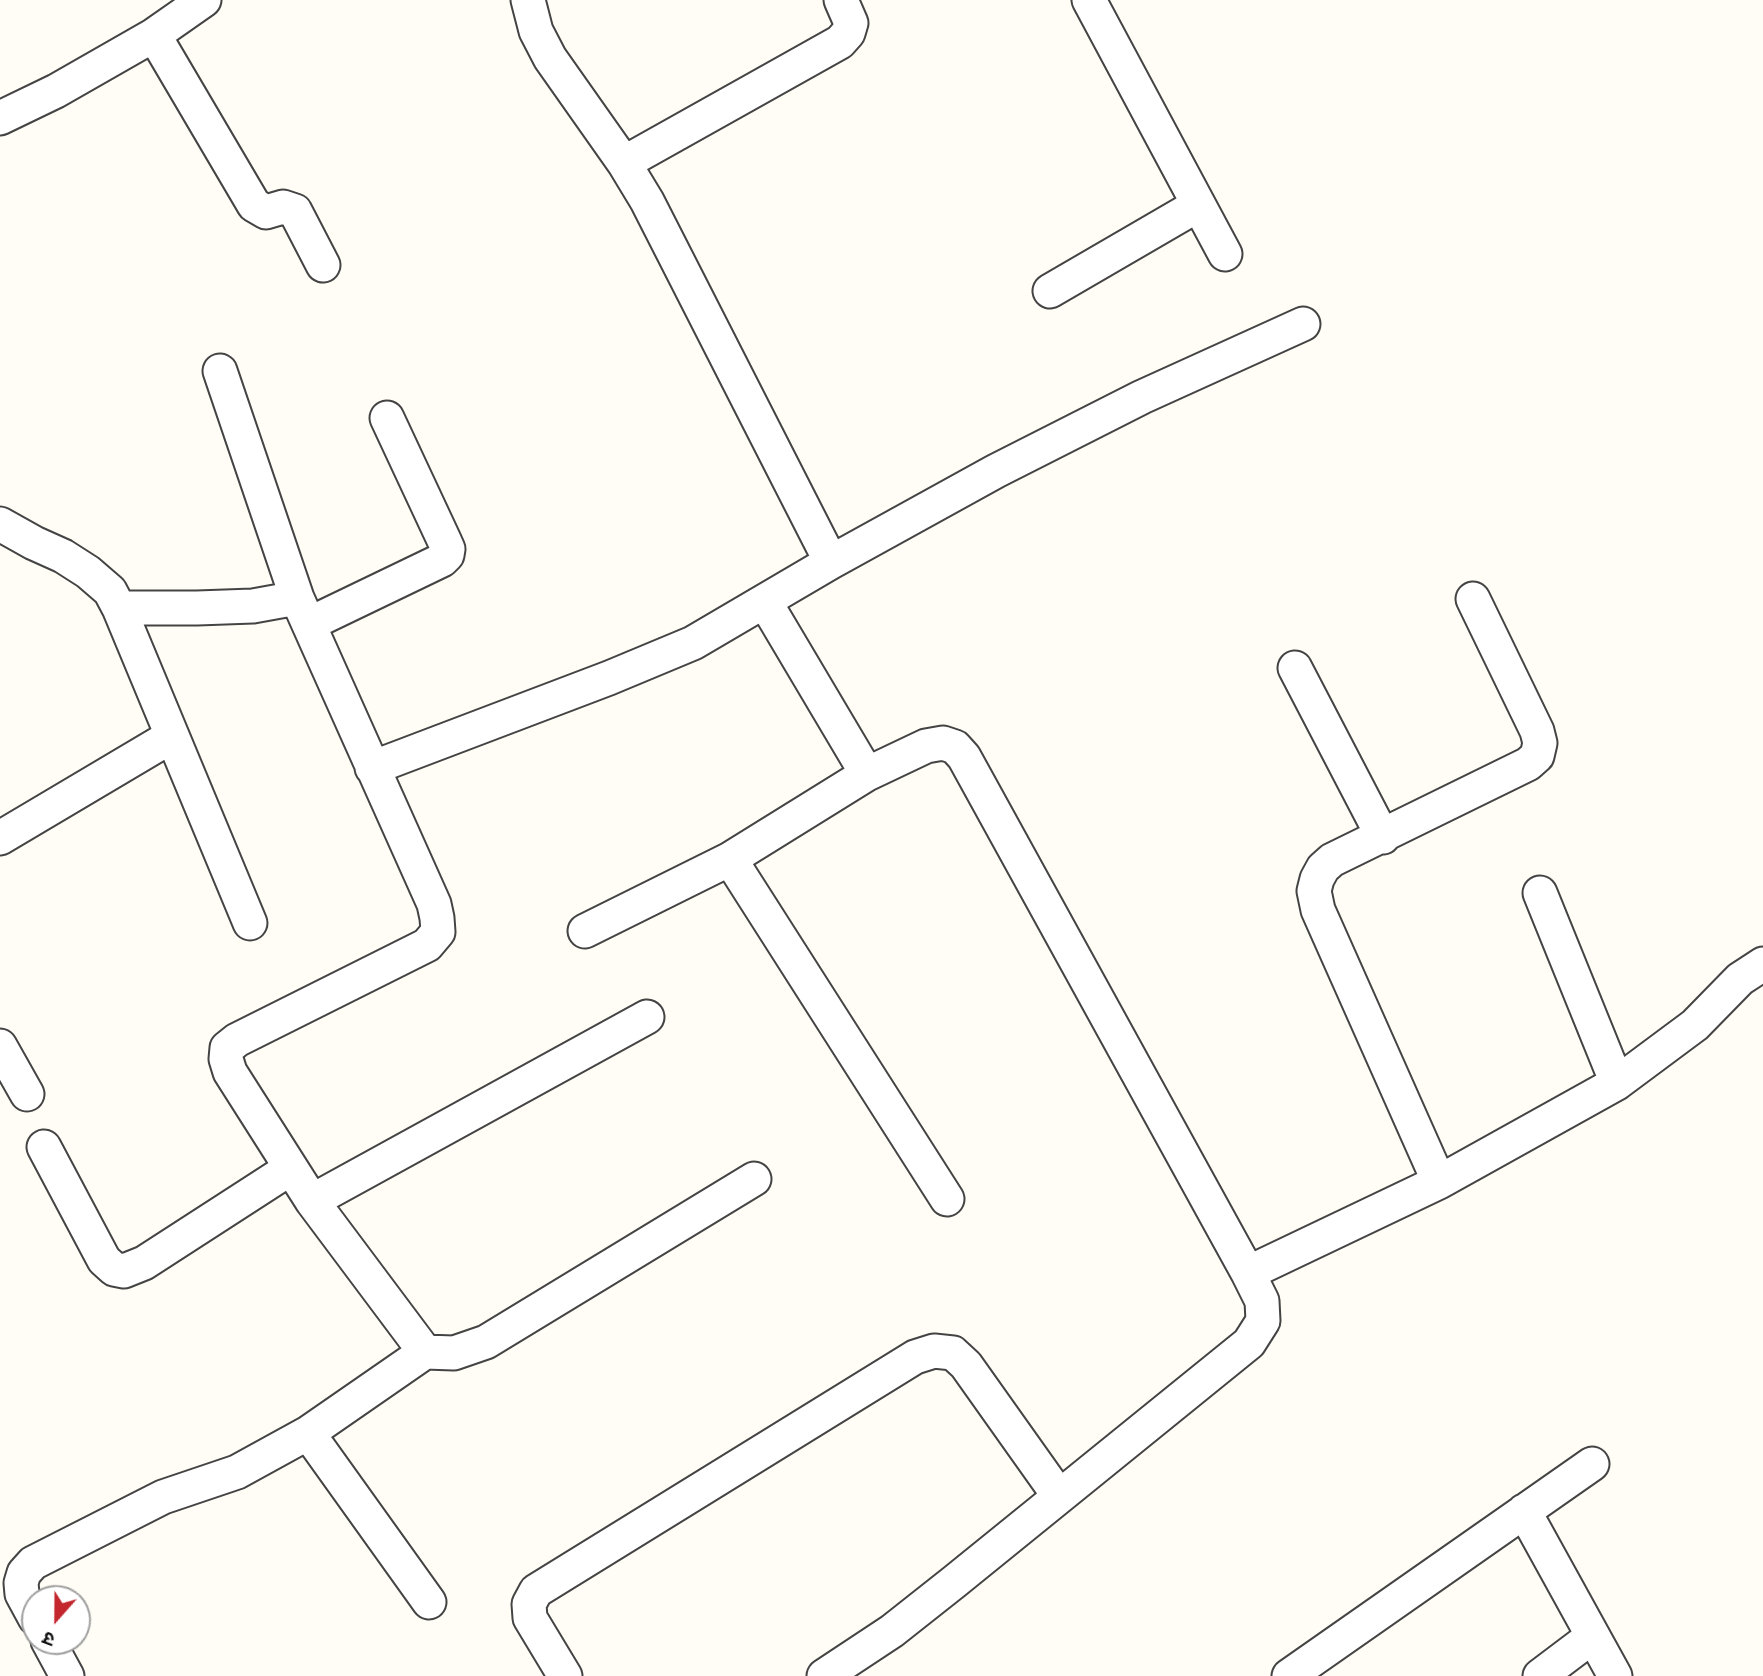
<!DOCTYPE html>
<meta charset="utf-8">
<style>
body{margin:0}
#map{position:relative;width:1763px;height:1676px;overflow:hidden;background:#fffdf5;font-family:Spectral,"Noto Sans Devanagari",serif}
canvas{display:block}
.north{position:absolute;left:21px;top:1585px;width:70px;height:70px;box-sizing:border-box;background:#fff;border:2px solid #a0a0a0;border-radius:50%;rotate:201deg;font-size:19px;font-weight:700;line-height:28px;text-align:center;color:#111}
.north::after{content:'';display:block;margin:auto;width:24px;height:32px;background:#c4262e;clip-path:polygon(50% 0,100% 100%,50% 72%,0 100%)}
</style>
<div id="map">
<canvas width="1763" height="1676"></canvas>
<div class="north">उ</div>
</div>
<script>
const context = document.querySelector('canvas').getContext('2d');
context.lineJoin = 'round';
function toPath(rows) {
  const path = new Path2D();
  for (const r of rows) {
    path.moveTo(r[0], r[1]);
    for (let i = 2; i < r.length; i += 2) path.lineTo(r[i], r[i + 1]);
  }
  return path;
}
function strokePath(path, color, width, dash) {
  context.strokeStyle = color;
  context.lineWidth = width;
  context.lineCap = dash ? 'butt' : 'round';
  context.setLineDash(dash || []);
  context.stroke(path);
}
const minor = toPath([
 [528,0,536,31,550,58,624,163,647,201,831,562],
 [1089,0,1225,254],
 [154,35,254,205,266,212,283,207,295,211,323,265],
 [0,118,56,91,154,35,204,0],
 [624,163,840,42,848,33,851,23,841,0],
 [1050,291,1198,205],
 [220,371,297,598,434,904,437,918,438,932,427,945,237,1040,227,1048,226,1059,230,1072,312,1201,425,1352,454,1353,486,1342,754,1179],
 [0,524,34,543,63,556,88,572,110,591,119,608,197,608,253,606,297,598],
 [765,602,867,774],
 [119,608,250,923],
 [309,624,442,560,447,555,448,549,444,540,387,418],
 [1295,668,1383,837],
 [372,768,609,678,693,643,831,562,996,471,1142,397,1303,324],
 [0,838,172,736],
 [1540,893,1617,1083],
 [585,931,730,859],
 [0,1046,27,1094],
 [44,1147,104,1260,114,1269,124,1271,144,1263,291,1168],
 [1439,1182,1318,910,1314,891,1317,879,1323,868,1332,860,1528,764,1537,756,1540,743,1537,731,1473,599],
 [312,1201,647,1017],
 [1248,1273,1439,1182,1617,1083,1695,1025,1740,979,1763,964],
 [308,1433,429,1602],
 [1524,1511,1615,1676],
 [35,1618,22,1594,21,1583,24,1573,33,1563,163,1497,237,1472,308,1433,425,1352],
 [48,1641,67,1676],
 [565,1676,530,1618,529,1604,536,1591,915,1357,934,1351,953,1353,966,1365,1059,1496],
 [824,1676,892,1631,954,1582,1249,1343,1263,1321,1262,1301,1248,1273,964,757,955,747,943,743,926,746,867,774,730,859,947,1199],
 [1289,1676,1592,1464],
 [1540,1676,1593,1636]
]);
strokePath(minor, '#444', 37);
strokePath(minor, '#fff', 33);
</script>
